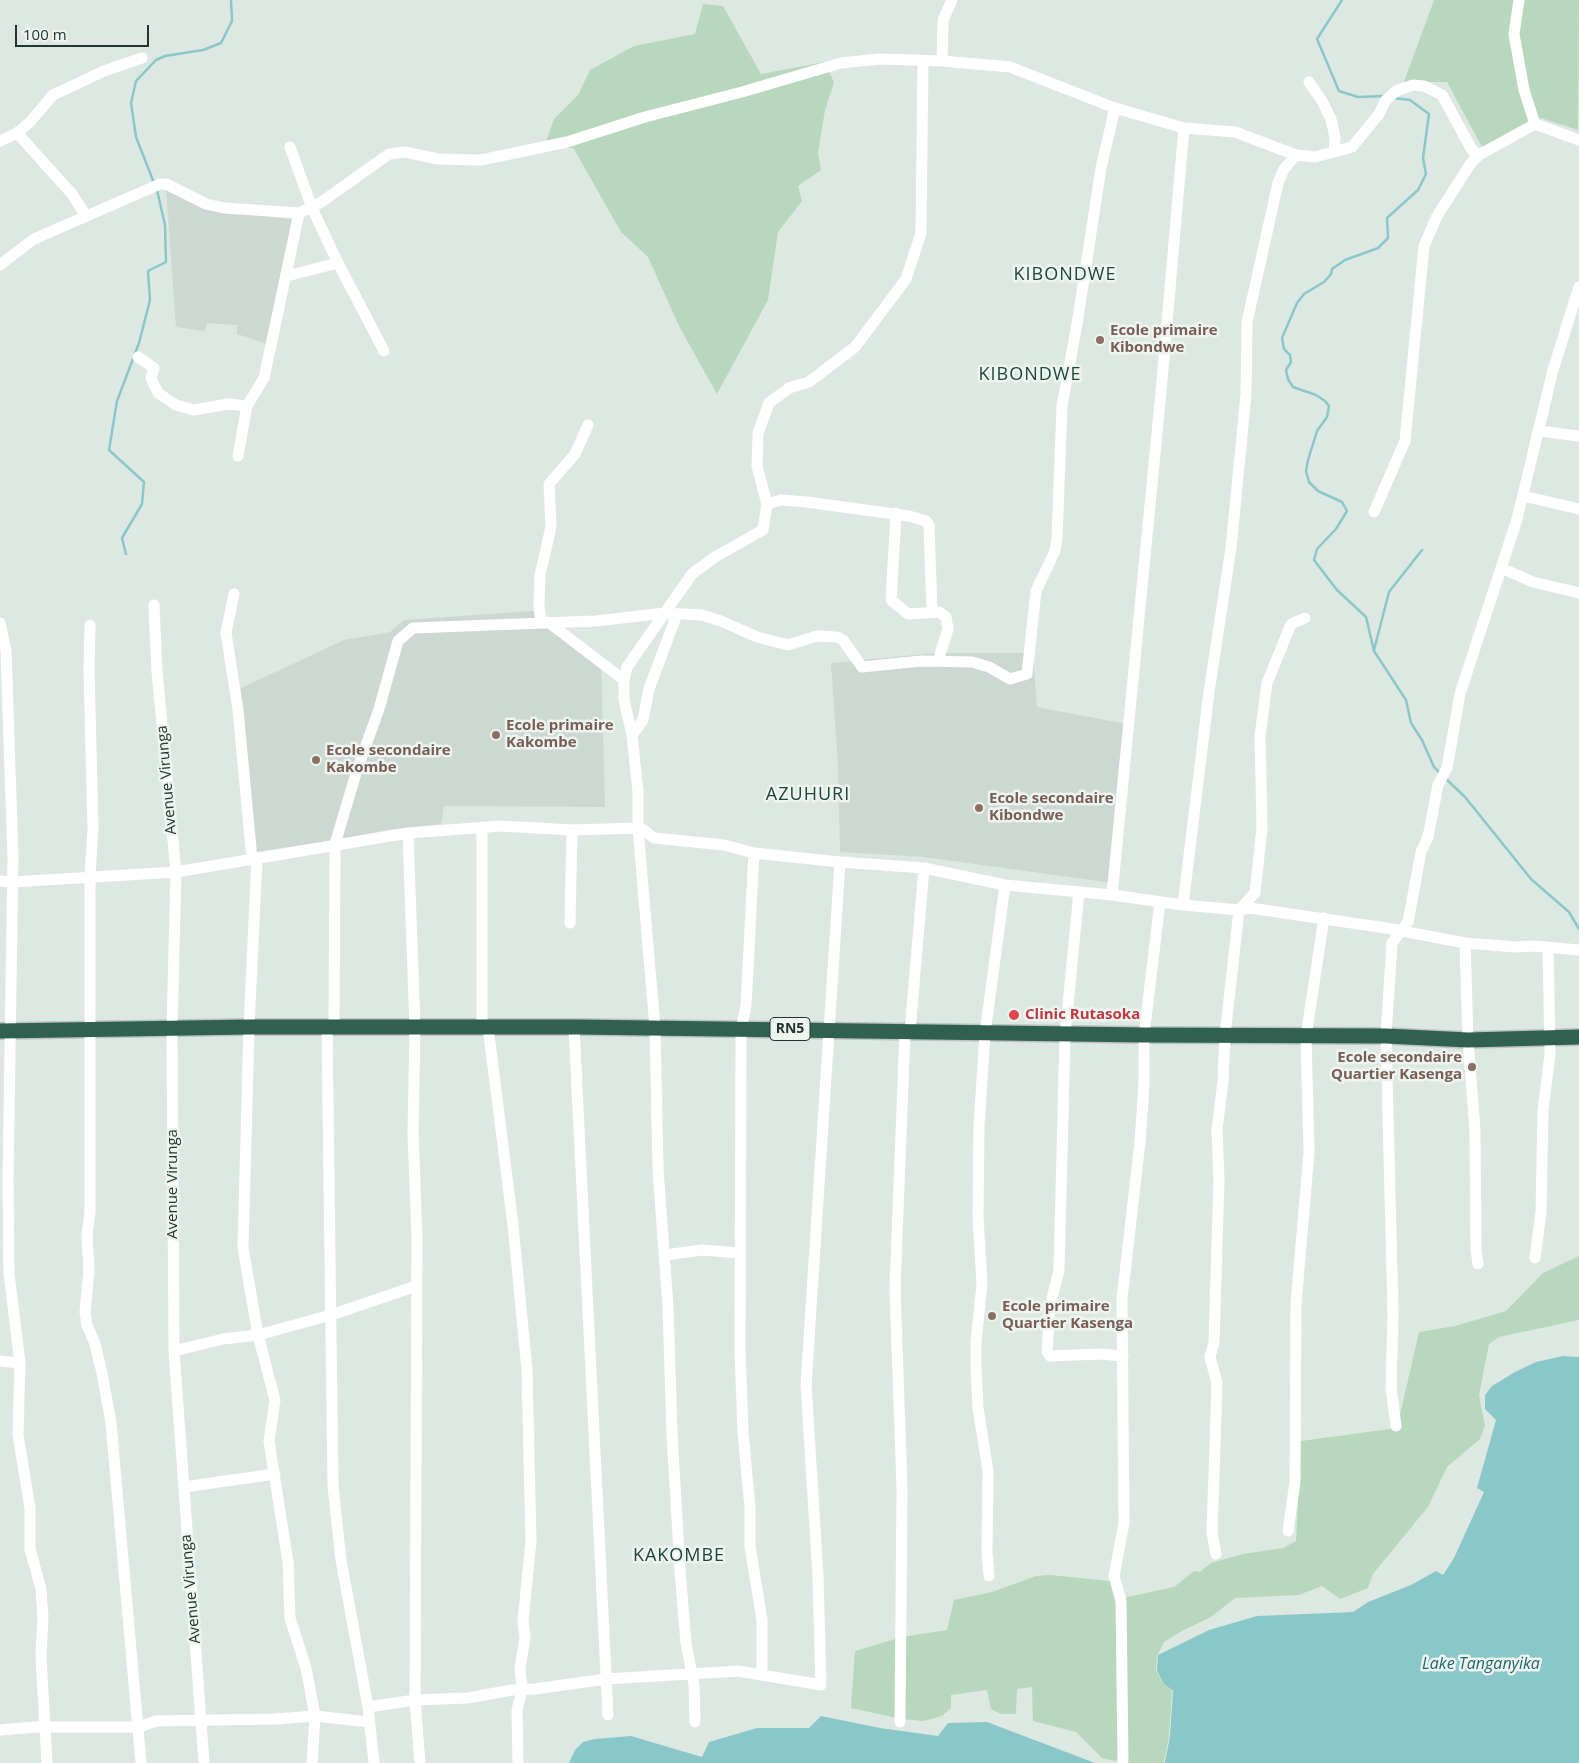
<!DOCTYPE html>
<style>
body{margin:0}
#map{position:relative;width:1579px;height:1763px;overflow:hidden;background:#dee8e2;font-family:"Open Sans",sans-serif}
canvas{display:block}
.scale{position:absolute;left:15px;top:25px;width:134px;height:22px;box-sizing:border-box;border:2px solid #21362e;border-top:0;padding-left:6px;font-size:15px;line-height:18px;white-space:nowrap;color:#21362e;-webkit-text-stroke:4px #eef5f1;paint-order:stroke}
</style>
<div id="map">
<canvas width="1579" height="1763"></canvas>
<div class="scale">100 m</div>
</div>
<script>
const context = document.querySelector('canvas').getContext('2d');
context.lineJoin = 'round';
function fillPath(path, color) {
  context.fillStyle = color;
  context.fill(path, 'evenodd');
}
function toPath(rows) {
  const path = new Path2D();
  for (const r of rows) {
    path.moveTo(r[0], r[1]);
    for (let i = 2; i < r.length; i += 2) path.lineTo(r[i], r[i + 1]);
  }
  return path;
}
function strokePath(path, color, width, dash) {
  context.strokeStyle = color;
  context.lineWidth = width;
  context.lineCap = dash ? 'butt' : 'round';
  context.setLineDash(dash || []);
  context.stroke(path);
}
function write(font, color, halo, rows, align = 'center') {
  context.font = font + ' "Open Sans",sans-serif';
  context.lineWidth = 5;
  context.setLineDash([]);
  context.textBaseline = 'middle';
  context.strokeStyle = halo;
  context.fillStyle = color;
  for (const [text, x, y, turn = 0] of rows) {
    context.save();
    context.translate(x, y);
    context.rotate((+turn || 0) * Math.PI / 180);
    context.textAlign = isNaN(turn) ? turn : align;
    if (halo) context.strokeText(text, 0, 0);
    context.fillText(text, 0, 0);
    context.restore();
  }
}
fillPath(toPath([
 [166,189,208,208,295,220,267,344,237,334,237,325,207,323,205,331,176,327],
 [533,611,601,663,605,807,444,806,441,824,386,830,332,841,253,852,237,690,344,640,390,632,404,620],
 [936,653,1033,653,1037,707,1126,724,1113,883,924,857,840,852,838,765,831,663]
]), '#ccd8d1');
fillPath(toPath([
 [1434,0,1579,0,1578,130,1541,118,1482,147,1447,82,1404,82],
 [703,4,723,6,761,74,824,62,834,82,825,110,818,153,821,170,798,186,802,201,778,232,768,300,717,394,680,328,648,257,621,232,574,149,546,142,554,119,578,95,590,70,634,46,695,34],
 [1579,1256,1579,1320,1499,1337,1489,1344,1479,1395,1485,1426,1480,1439,1447,1467,1428,1507,1373,1574,1368,1588,1340,1599,1322,1586,1299,1595,1235,1598,1211,1617,1182,1631,1164,1642,1157,1656,1156,1671,1164,1684,1172,1691,1169,1736,1164,1763,1124,1763,1102,1758,1076,1732,1033,1721,1032,1687,1017,1689,1016,1714,1001,1714,991,1709,987,1690,951,1695,951,1708,942,1716,923,1721,901,1719,851,1708,855,1651,902,1637,947,1630,954,1600,992,1592,1036,1576,1050,1575,1121,1582,1123,1598,1174,1587,1194,1571,1200,1572,1211,1563,1243,1554,1283,1548,1296,1541,1301,1441,1397,1428,1419,1332,1455,1326,1506,1311,1543,1273]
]), '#b8d8bd');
fillPath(toPath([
 [1563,1356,1579,1357,1579,1763,1165,1763,1170,1736,1173,1691,1164,1684,1157,1671,1158,1655,1209,1630,1257,1616,1353,1612,1368,1602,1411,1585,1436,1571,1443,1575,1454,1558,1484,1492,1477,1488,1496,1420,1485,1409,1485,1395,1492,1386,1515,1372,1536,1362],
 [821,1716,880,1728,938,1736,948,1723,987,1722,1095,1763,569,1763,575,1750,583,1742,595,1739,631,1736,702,1757,709,1742,757,1728,809,1728]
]), '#8ac7c9');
strokePath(toPath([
 [1342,0,1317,39,1339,91,1358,97,1384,96],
 [1394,98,1410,100,1429,114,1423,158,1426,174,1418,190,1387,218,1388,238,1378,248,1345,260,1332,269,1331,274,1324,282,1304,294,1297,303,1282,338,1284,349,1290,355,1291,362,1286,370,1288,379,1293,387,1316,395,1325,401,1329,406,1327,417,1317,431,1308,460,1306,471,1309,482,1318,491,1342,502,1347,511,1336,529,1317,549,1314,560,1337,590,1366,617,1374,651,1406,700,1411,723,1422,740,1434,767,1441,774],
 [154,183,136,137,131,103,136,81,156,60,165,56,203,50,221,43,232,21,231,0],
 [126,554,122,538,142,504,144,482,109,450,117,401,139,343,150,300,148,271,166,262,165,225,157,190],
 [1374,650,1389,592,1422,550],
 [1445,778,1465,797,1531,879,1569,912,1579,929]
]), '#8ac7c9', 2.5);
const highway = toPath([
 [0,1031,249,1027,578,1027,1144,1035,1386,1036,1468,1040,1579,1037]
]);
strokePath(highway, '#bcc3c0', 18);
strokePath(toPath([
 [1519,0,1514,34,1524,90,1535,124],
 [942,61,943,20,952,0],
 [1309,82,1322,101,1331,119,1335,137,1334,152],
 [17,133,72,194,86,216],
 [0,141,17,133,29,123,53,95,104,71,142,58],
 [290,147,312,208,338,263,384,351],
 [0,265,34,239,160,184,166,184,206,204,224,208,299,213,320,203,389,154,405,152,438,159,481,160,567,142,645,117,742,92,841,63,880,59,942,61,1010,67,1115,108,1184,128,1235,132,1296,155,1315,157,1352,147,1379,114,1386,100,1396,91,1413,85,1424,86,1442,95,1472,150,1479,155,1535,124,1579,140],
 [287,276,338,263],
 [138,357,154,368,151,378,158,393,176,405,194,410,228,404,247,406],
 [1539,431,1579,436],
 [238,456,247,406,264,378,299,213],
 [1523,496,1579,509],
 [767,504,781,500,807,502,909,516,926,521,929,525,932,612],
 [1374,512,1405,441,1424,246,1437,216,1471,163,1479,155],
 [896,513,891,600,908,614,939,612,946,617,948,629,938,661],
 [1501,568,1533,582,1579,593],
 [234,594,226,633,238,710,252,859],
 [154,605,157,672,176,872,172,1028,174,1351,204,1763],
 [548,622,624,680],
 [0,623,6,650,13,858,8,1181,9,1274,20,1363,18,1435,30,1508,30,1549,41,1589,43,1617,41,1656,47,1763],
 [541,623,539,606,540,575,551,527,549,484,575,454,588,425],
 [90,625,89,669,93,829,90,876,90,1212,87,1235,89,1270,85,1312,87,1325,95,1344,102,1373,111,1423,141,1763],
 [632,735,643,720,649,689,677,614],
 [408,833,415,1028,413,1133,417,1238,415,1700,420,1763],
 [754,853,746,1006,741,1029,740,1351,743,1432,750,1508,750,1546,762,1620,762,1674],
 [257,858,249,1027,243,1248,258,1335,275,1400,269,1441,288,1562,290,1618,306,1668,315,1716,312,1763],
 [0,881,13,882,176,872,408,833,501,826,572,830,638,828,644,830,654,838,724,845,754,853,840,862,924,868,1005,885,1112,895,1183,905,1239,910,1250,908,1386,928,1465,943,1516,947,1534,946,1579,950],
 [1079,892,1065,1035,1059,1270,1050,1306,1047,1352,1050,1356,1101,1354,1123,1356],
 [1112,895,1161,392,1184,128],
 [1183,905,1209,692,1231,548,1246,395,1247,322,1278,183,1284,169,1296,155],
 [570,923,572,830],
 [1465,943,1468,1040,1475,1130,1476,1249,1478,1264],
 [327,1027,333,1486,341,1560,368,1707,374,1763],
 [334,1027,335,844,357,770,379,709,398,641,413,628,596,621,665,613,702,615,721,621,757,637,788,645,817,636,837,637,843,640,862,667,921,661,972,662,989,667,1010,679,1027,674,1036,591,1055,551,1057,539,1062,406,1078,318,1101,168,1115,108],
 [482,1027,482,827],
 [488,1027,513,1225,527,1370,531,1541,523,1621,525,1638,520,1668,522,1690,517,1710,518,1763],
 [574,1027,608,1715],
 [910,1031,924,868],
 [665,1255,702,1250,740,1253],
 [1535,1258,1541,1212,1543,1110,1550,1054,1548,947],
 [174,1351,223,1339,258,1335,331,1315,416,1286],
 [0,1361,20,1363],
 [1396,1426,1391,1388,1393,1313,1386,1036,1392,943,1408,922,1421,852,1428,837,1438,785,1447,768,1460,694,1517,519,1553,370,1579,287],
 [184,1487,275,1474],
 [1288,1531,1295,1482,1296,1304,1309,1152,1306,1036,1324,918],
 [1216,1554,1212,1533,1217,1383,1210,1357,1214,1343,1219,1180,1217,1130,1223,1081,1225,1035,1239,910,1255,893,1262,828,1260,736,1267,683,1291,624,1305,618],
 [989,1576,987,1552,988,1471,978,1408,976,1367,976,1342,982,1284,978,1217,979,1126,985,1033,1005,885],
 [368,1707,415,1700,468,1698,512,1690,535,1689,606,1679,738,1671,821,1685,818,1576,806,1385,840,862],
 [695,1722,694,1685,686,1643,680,1570,672,1433,668,1307,658,1169,655,1028,638,828,638,792,632,735,624,699,624,680,627,667,692,574,715,557,763,530,767,504,757,466,758,433,769,403,789,388,809,382,855,347,906,279,921,233,923,61],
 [900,1722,902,1488,895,1288,905,1031],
 [0,1730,36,1727,139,1727,156,1721,275,1719,315,1716,369,1722],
 [1123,1761,1121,1601,1114,1576,1124,1523,1122,1299,1140,1142,1144,1084,1144,1035,1160,902]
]), '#fff', 11);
strokePath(highway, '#2f6050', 15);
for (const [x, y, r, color] of [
 [1100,340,5,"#8d6e63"],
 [496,735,5,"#8d6e63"],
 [316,760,5,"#8d6e63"],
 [979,808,5,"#8d6e63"],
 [1014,1015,6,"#e0444e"],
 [1472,1067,5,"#8d6e63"],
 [992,1316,5,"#8d6e63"]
]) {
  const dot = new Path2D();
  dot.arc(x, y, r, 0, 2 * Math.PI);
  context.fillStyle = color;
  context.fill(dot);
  strokePath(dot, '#eef5f1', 2);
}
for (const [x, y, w] of [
 [790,1029,40]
]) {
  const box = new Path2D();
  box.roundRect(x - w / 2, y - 11.5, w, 23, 4);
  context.fillStyle = '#eef5f1';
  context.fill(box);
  strokePath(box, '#21362e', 1);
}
write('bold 14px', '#21362e', null, [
 ["RN5",790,1029]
]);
write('bold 15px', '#785e54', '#eef5f1', [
 ["Ecole primaire",1110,331],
 ["Kibondwe",1110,348],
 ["Ecole primaire",506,726],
 ["Kakombe",506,743],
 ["Ecole secondaire",326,751],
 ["Kakombe",326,768],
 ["Ecole secondaire",989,799],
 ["Kibondwe",989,816],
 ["Ecole secondaire",1462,1058,"right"],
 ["Quartier Kasenga",1462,1075,"right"],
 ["Ecole primaire",1002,1307],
 ["Quartier Kasenga",1002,1324]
], 'left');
write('15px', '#21362e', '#eef5f1', [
 ["Avenue Virunga",167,780,-95],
 ["Avenue Virunga",173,1184,-90],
 ["Avenue Virunga",191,1589,-95]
]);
write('bold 15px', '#be3a42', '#eef5f1', [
 ["Clinic Rutasoka",1025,1015]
], 'left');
write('italic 16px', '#21686c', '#eef5f1', [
 ["Lake Tanganyika",1481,1664]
]);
context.letterSpacing = '1px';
write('18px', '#1f4638', '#eef5f1', [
 ["KIBONDWE",1065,275],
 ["KIBONDWE",1030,375],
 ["AZUHURI",808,795],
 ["KAKOMBE",679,1556]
]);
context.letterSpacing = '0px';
</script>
